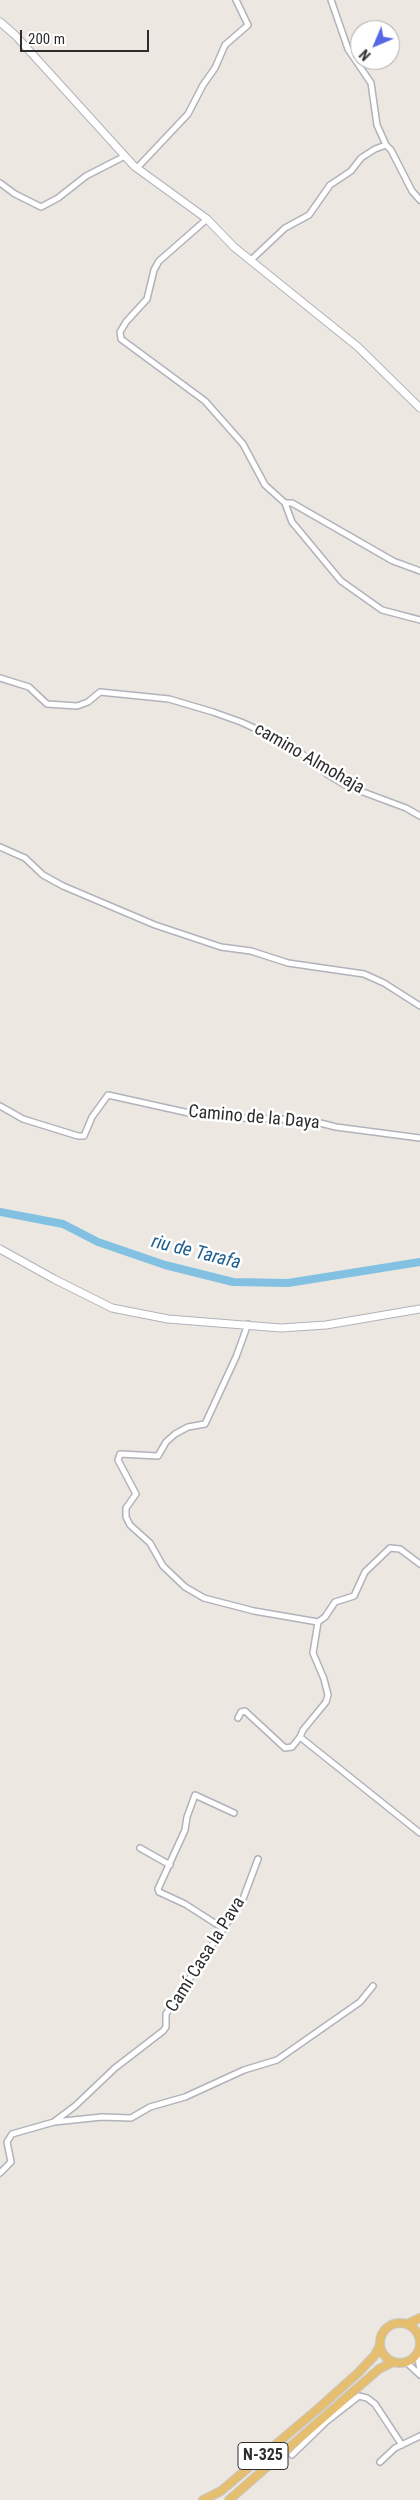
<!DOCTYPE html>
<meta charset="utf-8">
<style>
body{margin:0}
#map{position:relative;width:420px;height:2500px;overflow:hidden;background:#ece8e1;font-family:"Roboto Condensed",sans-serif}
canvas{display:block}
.north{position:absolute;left:350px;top:20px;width:50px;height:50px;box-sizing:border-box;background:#fff;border:1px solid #ababab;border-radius:50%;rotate:225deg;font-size:14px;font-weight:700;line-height:20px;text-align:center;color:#2d2d2d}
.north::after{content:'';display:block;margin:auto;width:18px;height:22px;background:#5667e4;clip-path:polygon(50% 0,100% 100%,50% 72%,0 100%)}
.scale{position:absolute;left:20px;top:30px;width:129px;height:22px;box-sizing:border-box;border:2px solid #2d2d2d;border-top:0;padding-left:6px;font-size:15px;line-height:18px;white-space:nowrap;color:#2d2d2d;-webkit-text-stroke:4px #fff;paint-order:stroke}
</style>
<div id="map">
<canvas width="420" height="2500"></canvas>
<div class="north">N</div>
<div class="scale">200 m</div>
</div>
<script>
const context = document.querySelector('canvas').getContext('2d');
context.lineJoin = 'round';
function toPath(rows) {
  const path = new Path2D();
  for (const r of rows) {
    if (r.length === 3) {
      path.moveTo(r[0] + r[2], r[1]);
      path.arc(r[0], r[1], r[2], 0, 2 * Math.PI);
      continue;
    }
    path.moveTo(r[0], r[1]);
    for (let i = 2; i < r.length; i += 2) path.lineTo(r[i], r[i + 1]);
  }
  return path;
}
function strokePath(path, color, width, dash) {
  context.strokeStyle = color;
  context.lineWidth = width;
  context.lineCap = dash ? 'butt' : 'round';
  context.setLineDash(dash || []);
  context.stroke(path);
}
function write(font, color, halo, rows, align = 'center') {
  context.font = font + ' "Roboto Condensed",sans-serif';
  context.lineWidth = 5;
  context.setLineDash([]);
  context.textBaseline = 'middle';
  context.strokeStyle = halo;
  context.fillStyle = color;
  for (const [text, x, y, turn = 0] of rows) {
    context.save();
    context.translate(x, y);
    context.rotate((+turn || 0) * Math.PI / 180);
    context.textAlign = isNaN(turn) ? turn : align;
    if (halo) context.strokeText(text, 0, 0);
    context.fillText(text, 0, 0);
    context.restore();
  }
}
strokePath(toPath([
 [0,1212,63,1224,98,1242,165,1265,233,1282,288,1283,420,1262]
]), '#82c1e1', 8);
const minor = toPath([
 [331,0,348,49,371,83,377,125,386,145],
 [137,168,188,114,203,85,215,68,225,45,248,25,236,0],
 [0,183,15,194,41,207,58,198,86,176,125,156],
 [207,219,159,261,154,270,147,299,126,322,120,332,121,339,205,401,243,444,265,485,285,503,292,522,341,581,382,610,420,620],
 [251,260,285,228,309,215,330,185,351,171,361,158,375,149,386,145,391,150,412,191,420,200],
 [285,503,292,503,393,561,420,571],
 [0,678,29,687,47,704,77,706,88,702,100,692,169,699,213,712,241,722,291,745,327,774,347,786,406,808,420,816],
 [0,847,25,858,43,875,63,886,155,925,221,947,251,951,288,963,364,974,384,983,420,1006],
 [0,1106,23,1119,78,1136,84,1136,92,1117,108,1095,207,1117,308,1120,336,1127,420,1138],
 [248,1324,236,1357,205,1424,188,1427,175,1434,166,1442,158,1456,120,1454,118,1460,136,1494,126,1508,126,1517,130,1525,150,1543,163,1566,185,1587,204,1598,254,1611,318,1622,325,1617,335,1602,354,1596,365,1572,390,1548,400,1549,420,1564],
 [318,1622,313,1653,324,1679,328,1695,326,1702,303,1730,300,1737,420,1833],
 [238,1718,241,1712,245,1711,285,1748,292,1747,300,1737],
 [140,1848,170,1865],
 [224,1929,185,1904,159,1892,158,1889,185,1830,187,1817,195,1795,234,1813],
 [55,2121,75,2106,115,2068,163,2031,166,2027,166,2014,243,1899,258,1859],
 [0,2173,11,2162,7,2142,12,2134,54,2122,102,2117,131,2118,150,2107,185,2097,244,2070,277,2060,360,2002,373,1986],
 [417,2352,420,2370],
 [406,2362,420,2375],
 [292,2455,327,2421,359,2396,367,2398,375,2404,402,2445],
 [380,2462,395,2448,420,2436]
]);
const secondary = toPath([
 [0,22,15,35,134,166,207,219,234,247,358,347,420,408],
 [0,1249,54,1279,112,1308,168,1319,281,1328,326,1325,420,1309]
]);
const trunk = toPath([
 [400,2343,20],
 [407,2324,420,2318],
 [203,2500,221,2491,320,2407,358,2373,375,2355,380,2345],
 [229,2500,379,2369,393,2362]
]);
strokePath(minor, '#b1b2bb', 8);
strokePath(secondary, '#b1b2bb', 9);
strokePath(trunk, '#c8c8c8', 10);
strokePath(minor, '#fff', 5);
strokePath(secondary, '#fff', 7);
strokePath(trunk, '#e6be70', 8);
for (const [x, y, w] of [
 [263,2456,50]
]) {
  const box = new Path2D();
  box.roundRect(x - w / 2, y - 13.5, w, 27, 4);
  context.fillStyle = '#fff';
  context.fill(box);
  strokePath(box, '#2d2d2d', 1);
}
write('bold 16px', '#2d2d2d', null, [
 ["N-325",263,2456]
]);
write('18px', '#2d2d2d', '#fff', [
 ["camino Almohaja",309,759,30],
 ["Camino de la Daya",254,1118,5],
 ["Camí Casa la Pava",206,1955,-58]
]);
write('italic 19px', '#1f608f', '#fff', [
 ["riu de Tarafa",196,1253,14]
]);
</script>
